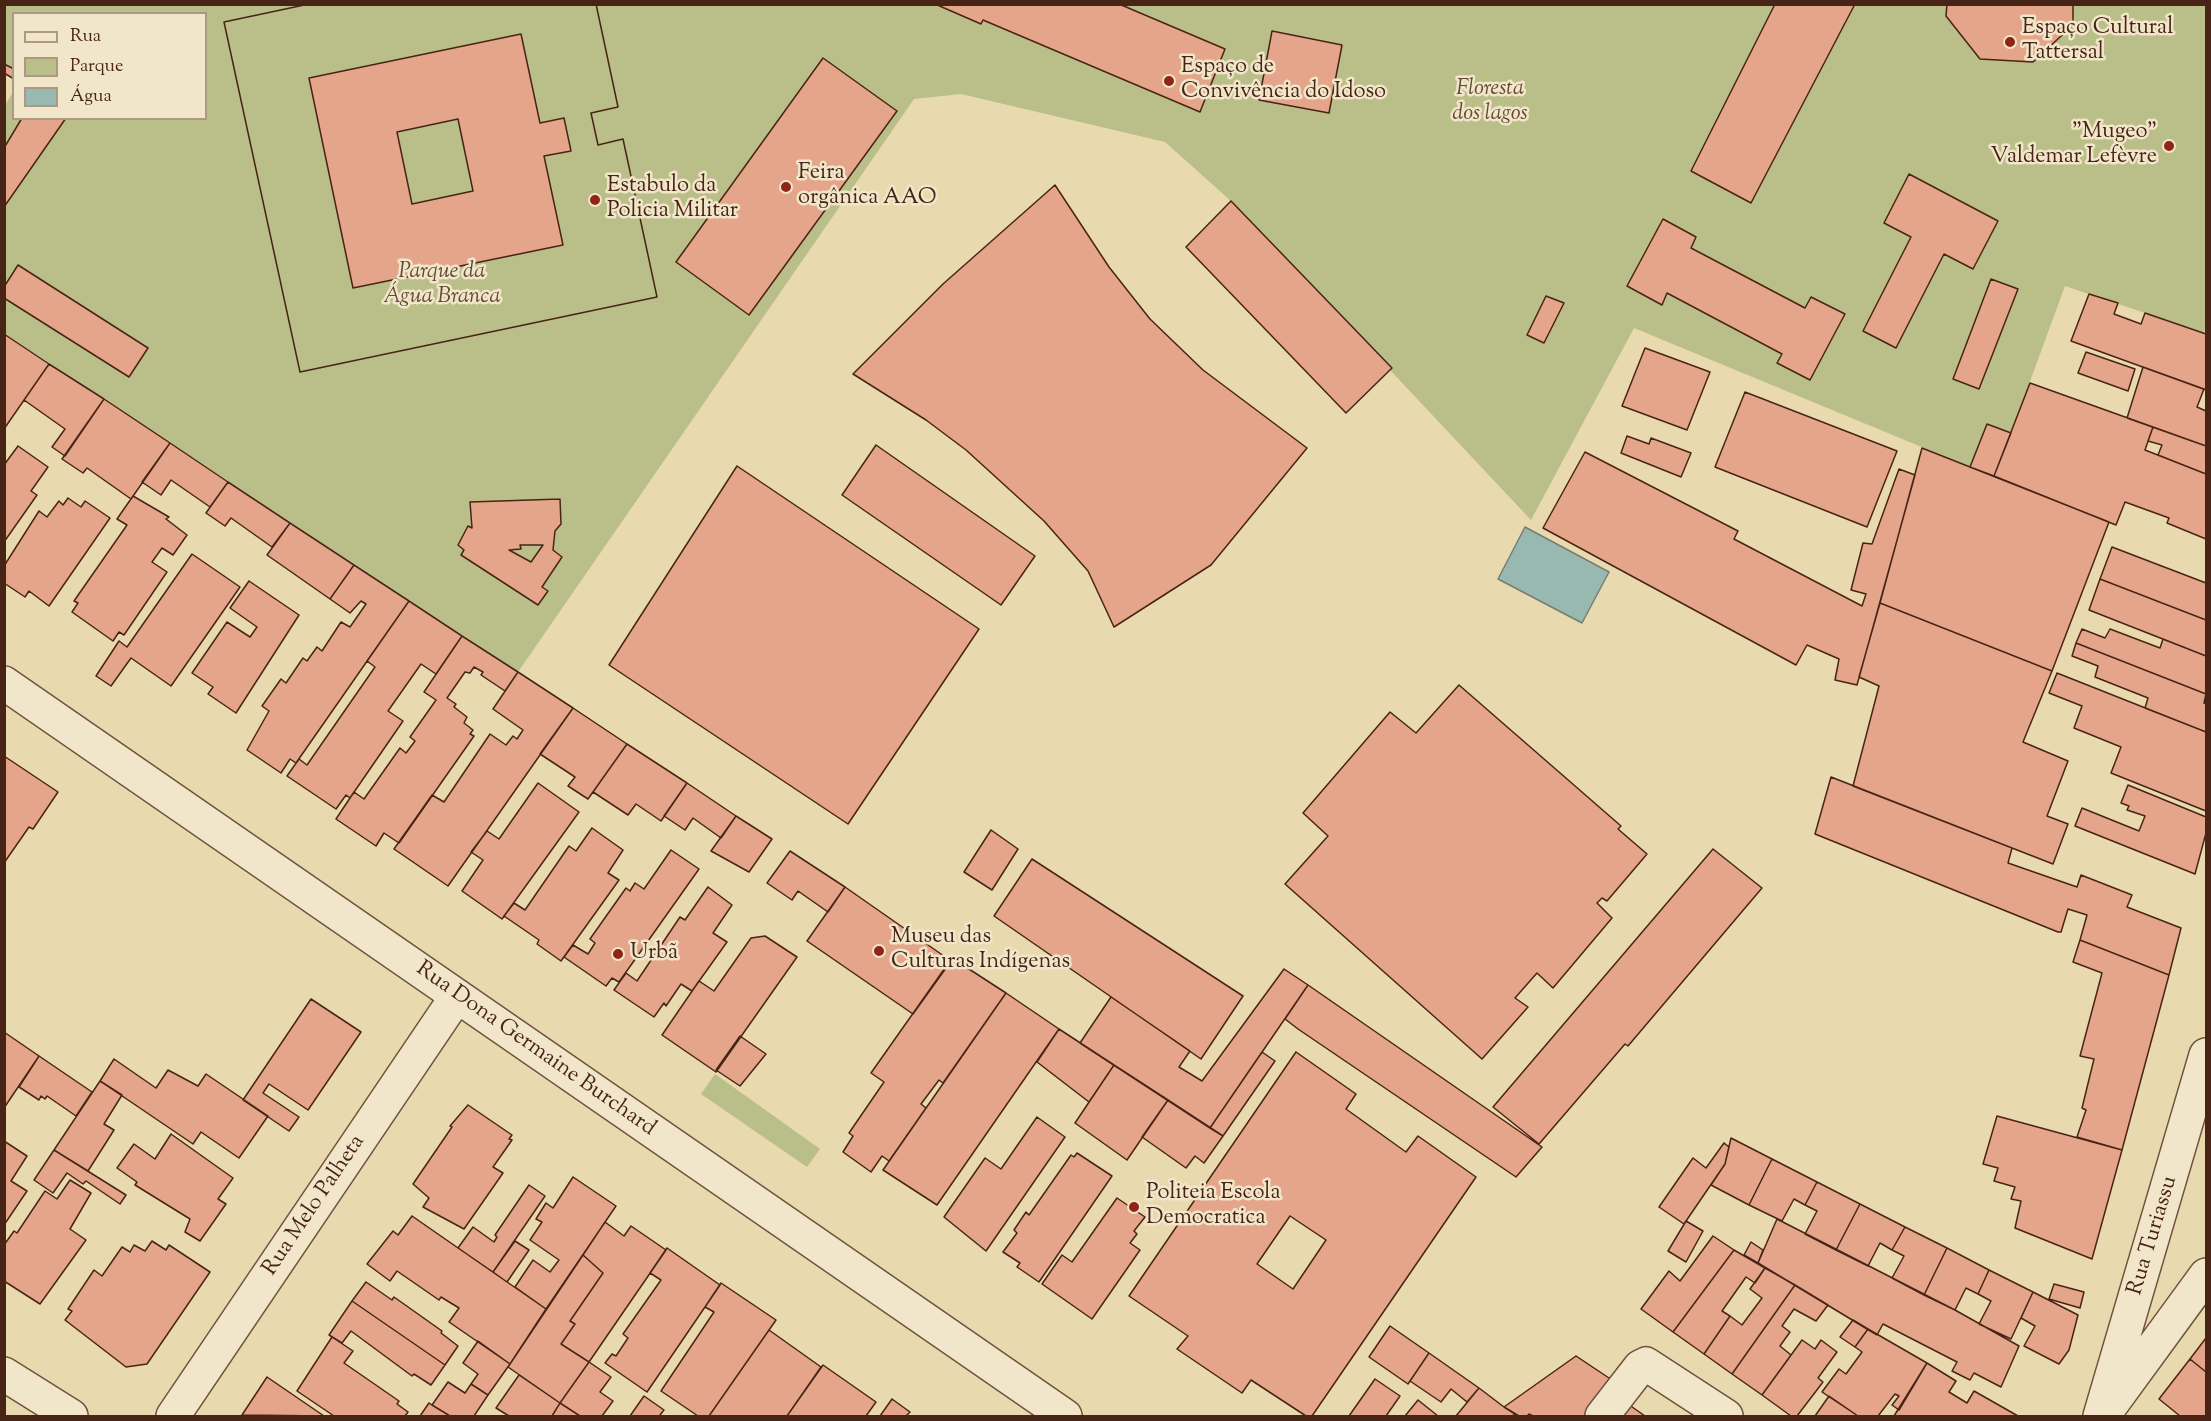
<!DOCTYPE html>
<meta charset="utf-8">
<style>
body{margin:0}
#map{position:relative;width:2211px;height:1421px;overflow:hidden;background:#e9d9ae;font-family:"Sorts Mill Goudy",serif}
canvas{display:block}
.frame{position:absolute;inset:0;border:6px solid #482416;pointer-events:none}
.legend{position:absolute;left:12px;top:12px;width:195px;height:108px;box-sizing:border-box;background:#f1e6ca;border:2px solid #ad9882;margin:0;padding:8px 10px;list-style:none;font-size:18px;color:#482416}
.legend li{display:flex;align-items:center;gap:12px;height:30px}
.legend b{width:30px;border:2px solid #ad9882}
</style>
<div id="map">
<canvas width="2211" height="1421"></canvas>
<div class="frame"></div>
<ul class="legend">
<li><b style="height:8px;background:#f1e6ca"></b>Rua</li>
<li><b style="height:16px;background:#babe88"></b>Parque</li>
<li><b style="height:16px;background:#98b9af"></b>Água</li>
</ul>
</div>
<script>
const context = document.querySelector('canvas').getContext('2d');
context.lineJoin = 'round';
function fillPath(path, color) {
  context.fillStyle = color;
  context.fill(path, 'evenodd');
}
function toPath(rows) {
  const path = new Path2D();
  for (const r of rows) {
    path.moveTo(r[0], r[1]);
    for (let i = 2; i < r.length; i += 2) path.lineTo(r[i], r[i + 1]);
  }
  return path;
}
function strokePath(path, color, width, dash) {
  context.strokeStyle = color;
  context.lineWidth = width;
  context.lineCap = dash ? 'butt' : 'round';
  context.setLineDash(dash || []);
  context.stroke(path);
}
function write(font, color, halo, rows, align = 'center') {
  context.font = font + ' "Sorts Mill Goudy",serif';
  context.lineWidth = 5;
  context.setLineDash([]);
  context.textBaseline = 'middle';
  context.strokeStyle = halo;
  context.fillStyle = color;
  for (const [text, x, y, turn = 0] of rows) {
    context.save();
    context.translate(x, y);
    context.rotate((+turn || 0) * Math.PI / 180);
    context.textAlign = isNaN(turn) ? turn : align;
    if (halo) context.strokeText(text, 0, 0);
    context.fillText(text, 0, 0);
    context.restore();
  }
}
fillPath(toPath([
 [4,5,2206,5,2206,322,2204,333,2065,286,2011,433,1987,424,1970,467,1634,328,1531,520,1231,201,1165,142,961,94,914,99,518,672,5,334,4,107,13,92,14,118,206,118,206,14,14,14,13,79,5,73],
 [715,1074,820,1149,807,1167,701,1094]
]), '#babe88');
const water = toPath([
 [1525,527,1609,572,1582,623,1498,579,1525,527]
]);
fillPath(water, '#98b9af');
strokePath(water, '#787d72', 1.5);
const building = toPath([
 [309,4,596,4,618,107,591,113,598,145,623,139,657,297,300,372,224,22,309,4],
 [521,34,540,123,564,118,571,151,544,156,563,245,353,288,309,78,521,34],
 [309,4,596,4,618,107,591,113,598,145,623,139,657,297,300,372,224,22,309,4],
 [935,4,1119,4,1225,49,1200,112,983,20,981,24,935,4],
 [1775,4,1855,4,1751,203,1691,171,1775,4],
 [1947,4,2073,4,2073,25,2033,62,1980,59,1946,16,1947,4],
 [1272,31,1342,45,1329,113,1259,100,1272,31],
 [823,58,897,111,749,315,676,262,823,58],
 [4,64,14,69,14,79,4,73,4,64],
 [22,118,66,118,4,207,4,148,22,118],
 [458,119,473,191,412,204,397,132,458,119],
 [1909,174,1998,221,1973,269,1944,254,1896,348,1863,331,1911,237,1884,223,1909,174],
 [1055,185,1109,267,1150,319,1203,370,1307,448,1211,565,1114,627,1088,571,1044,521,966,450,926,420,853,374,943,284,1055,185],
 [1231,201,1392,368,1346,413,1186,247,1231,201],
 [1663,219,1696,237,1691,248,1805,308,1811,297,1845,314,1810,380,1777,363,1782,354,1667,293,1662,305,1627,286,1663,219],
 [18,265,148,348,129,377,4,298,4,287,18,265],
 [1991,279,2018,289,1979,389,1953,379,1991,279],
 [2089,294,2118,303,2114,314,2141,324,2145,313,2206,334,2206,390,2071,341,2089,294],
 [1546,296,1564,303,1544,343,1527,335,1546,296],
 [4,334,49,364,4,429,4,334],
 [1645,348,1710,372,1687,430,1622,406,1645,348],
 [2086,352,2135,369,2128,391,2078,373,2086,352],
 [49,364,104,399,65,456,52,447,65,429,24,400,49,364],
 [2143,367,2204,389,2197,407,2206,411,2206,446,2127,418,2143,367],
 [2030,383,2153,427,2145,450,2206,474,2206,539,2167,523,2169,518,2125,502,2116,525,1994,476,2030,383],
 [1745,392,1897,451,1867,527,1715,467,1745,392],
 [104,399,170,443,131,499,87,468,83,473,62,459,104,399],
 [1987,424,2011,433,1994,476,1970,467,1987,424],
 [2153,427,2206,446,2206,474,2158,455,2162,445,2148,441,2153,427],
 [1627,436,1649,444,1651,438,1691,453,1681,477,1621,453,1627,436],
 [170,443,228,482,210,507,171,480,161,495,142,482,170,443],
 [876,445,1035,556,1001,605,842,495,876,445],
 [18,446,48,467,31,491,37,495,4,542,4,465,18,446],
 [1922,448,2109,522,2052,671,1880,603,1922,448],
 [1585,452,1738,531,1734,539,1862,606,1866,594,1851,590,1863,543,1872,544,1899,469,1915,475,1857,685,1835,680,1839,659,1807,645,1796,665,1543,528,1585,452],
 [737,466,979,629,848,824,609,665,737,466],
 [228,482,290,523,272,547,231,518,225,526,206,513,228,482],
 [133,496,169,517,166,519,187,535,173,555,162,548,152,562,167,572,124,635,119,632,113,641,72,612,78,603,74,601,127,525,117,519,133,496],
 [68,498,81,507,85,501,110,518,49,606,29,591,25,597,4,583,4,566,39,511,47,517,59,501,63,505,68,498],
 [560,499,561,524,555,531,553,550,562,557,542,587,548,591,538,605,461,555,464,550,458,545,468,526,472,528,470,502,560,499],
 [520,545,543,545,531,562,509,550,521,549,520,545],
 [290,523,354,565,330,599,267,555,290,523],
 [2112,547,2206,583,2206,620,2100,579,2112,547],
 [192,554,240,587,171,686,131,658,111,686,96,676,119,641,127,647,192,554],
 [354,565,409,601,296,763,290,759,281,773,247,750,269,711,262,706,281,679,286,683,303,658,307,661,317,647,322,651,341,622,350,627,366,604,361,601,350,613,330,599,354,565],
 [2100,579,2206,620,2206,656,2089,610,2100,579],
 [249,581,299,615,236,713,208,694,213,687,192,673,227,622,250,637,257,627,230,608,249,581],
 [409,601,462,636,436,674,421,664,388,711,403,721,350,798,346,795,336,809,287,776,299,759,307,765,375,667,367,661,409,601],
 [1880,603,2052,671,2023,742,2068,761,2047,816,2068,824,2053,864,1853,786,1879,686,1859,677,1880,603],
 [2082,629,2105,638,2110,629,2160,648,2163,639,2206,656,2206,694,2076,643,2082,629],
 [462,636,518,672,505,691,481,675,483,672,474,667,470,673,465,672,447,698,456,704,454,707,467,717,464,723,473,730,470,734,474,736,399,843,384,833,376,846,336,819,354,792,364,799,400,748,406,753,415,741,410,737,436,700,424,692,462,636],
 [2076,643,2206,694,2204,703,2206,704,2206,732,2145,708,2148,698,2095,677,2098,666,2072,656,2076,643],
 [518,672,573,708,448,886,394,849,432,795,444,802,490,734,506,745,513,736,517,739,523,730,493,709,518,672],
 [2057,673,2206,732,2206,811,2111,773,2121,747,2074,728,2082,706,2049,693,2057,673],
 [1459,685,1621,826,1618,829,1647,854,1607,901,1602,898,1597,903,1612,918,1553,988,1537,973,1515,998,1528,1007,1482,1059,1285,884,1328,836,1303,813,1390,712,1416,733,1459,685],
 [573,708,627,744,588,799,568,786,575,777,540,754,573,708],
 [627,744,687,783,661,821,636,804,628,815,593,792,627,744],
 [4,756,58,792,33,829,29,827,4,863,4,756],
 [1831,777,2012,848,2008,863,2077,887,2081,875,2132,895,2127,907,2181,928,2169,975,2080,940,2087,915,2068,909,2061,932,2058,932,1815,834,1831,777],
 [538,783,579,812,502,919,462,891,483,860,471,852,487,831,499,839,538,783],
 [687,783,736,816,721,838,693,818,685,830,664,816,687,783],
 [2128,785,2206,817,2206,833,2195,874,2075,826,2082,808,2139,831,2145,816,2127,810,2129,806,2121,803,2128,785],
 [736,816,772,839,749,872,711,851,736,816],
 [592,828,623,850,608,873,619,880,561,961,537,944,539,940,504,916,514,903,525,910,569,846,576,851,592,828],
 [991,830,1018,849,992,890,964,872,991,830],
 [1713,849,1762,888,1628,1046,1625,1044,1539,1144,1493,1107,1713,849],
 [671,850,699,869,619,982,612,978,606,986,564,957,573,945,588,954,595,943,590,939,626,888,630,891,635,883,644,889,671,850],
 [790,851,845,887,828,912,798,891,792,900,767,883,790,851],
 [1032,859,1243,996,1201,1059,994,916,1032,859],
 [708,887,732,905,713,933,727,942,692,991,681,984,666,1006,664,1003,654,1017,614,990,626,973,637,981,680,917,685,920,708,887],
 [845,887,951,961,913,1014,807,941,845,887],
 [765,936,797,957,716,1072,662,1035,699,981,714,991,751,938,765,936],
 [2080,940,2169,975,2122,1150,2077,1137,2086,1110,2082,1108,2094,1059,2080,1056,2102,973,2073,962,2080,940],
 [952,958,1006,993,943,1083,939,1080,921,1104,926,1108,889,1161,882,1156,871,1172,843,1152,853,1136,849,1133,884,1082,871,1073,952,958],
 [1284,969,1308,985,1210,1128,1080,1043,1111,997,1190,1051,1179,1067,1202,1081,1284,969],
 [1308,985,1542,1147,1516,1177,1298,1029,1285,1019,1308,985],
 [1006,993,1059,1029,937,1205,883,1170,1006,993],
 [311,999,361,1032,308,1110,269,1084,263,1093,299,1117,289,1131,243,1100,311,999],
 [1059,1029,1114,1065,1089,1102,1037,1062,1059,1029],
 [4,1032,39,1056,4,1108,4,1032],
 [740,1036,766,1054,740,1086,716,1070,740,1036],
 [1262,1052,1275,1061,1223,1136,1210,1128,1262,1052],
 [1296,1052,1356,1094,1346,1109,1406,1152,1418,1136,1476,1177,1312,1416,1306,1416,1251,1380,1242,1393,1177,1349,1188,1336,1129,1296,1296,1052],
 [1290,1216,1326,1240,1293,1289,1257,1264,1290,1216],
 [39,1056,92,1092,76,1116,47,1096,45,1099,41,1096,39,1100,19,1087,39,1056],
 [114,1059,156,1088,168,1070,198,1086,206,1074,268,1116,239,1158,201,1132,193,1144,100,1081,114,1059],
 [1114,1065,1168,1100,1127,1160,1075,1123,1114,1065],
 [100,1081,122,1095,104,1124,114,1130,88,1171,54,1150,100,1081],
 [1168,1100,1223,1136,1204,1163,1195,1156,1186,1168,1142,1137,1168,1100],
 [468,1105,512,1135,509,1139,512,1140,493,1167,503,1173,464,1229,423,1207,429,1198,413,1184,452,1127,450,1126,468,1105],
 [1997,1116,2122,1150,2092,1259,2015,1228,2021,1201,2011,1199,2015,1187,1994,1181,1998,1168,1983,1164,1997,1116],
 [1037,1117,1065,1137,986,1251,944,1217,985,1158,1001,1169,1037,1117],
 [171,1134,233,1178,218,1199,226,1204,200,1241,185,1232,190,1219,135,1185,137,1182,117,1168,134,1144,155,1159,171,1134],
 [1731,1138,1772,1159,1749,1205,1711,1185,1725,1164,1731,1138],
 [4,1141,27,1156,11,1181,27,1191,4,1225,4,1141],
 [1724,1143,1729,1147,1725,1164,1684,1224,1659,1207,1693,1158,1706,1168,1724,1143],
 [54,1150,126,1195,120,1204,86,1181,83,1184,67,1173,53,1193,34,1180,54,1150],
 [1077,1153,1112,1176,1039,1282,1017,1267,1020,1263,1003,1252,1017,1233,1014,1230,1026,1212,1029,1215,1071,1155,1074,1157,1077,1153],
 [1772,1159,1817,1182,1805,1205,1794,1199,1782,1221,1749,1205,1772,1159],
 [573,1177,616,1206,546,1309,515,1287,533,1260,550,1272,559,1260,530,1240,542,1222,536,1219,546,1203,553,1208,573,1177],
 [70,1180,91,1193,70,1229,86,1240,40,1304,4,1281,4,1245,14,1231,17,1233,45,1191,57,1199,70,1180],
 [1817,1182,1860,1204,1836,1250,1805,1234,1817,1211,1805,1205,1817,1182],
 [529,1185,545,1196,493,1272,458,1248,473,1227,494,1242,497,1237,495,1235,529,1185],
 [1117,1198,1145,1217,1134,1231,1137,1234,1130,1243,1140,1250,1092,1319,1042,1284,1062,1255,1072,1262,1117,1198],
 [1860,1204,1905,1227,1892,1250,1880,1243,1868,1266,1836,1250,1860,1204],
 [412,1216,546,1309,510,1364,449,1322,459,1308,441,1297,439,1300,397,1271,390,1281,367,1264,393,1231,398,1235,412,1216],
 [1777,1219,1955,1310,2019,1346,2001,1387,1974,1373,1970,1380,1952,1371,1957,1362,1883,1324,1877,1335,1758,1263,1777,1219],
 [1686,1221,1703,1231,1686,1262,1668,1251,1686,1221],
 [605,1222,624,1236,631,1226,666,1250,589,1362,561,1344,575,1324,570,1321,603,1273,583,1255,605,1222],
 [1905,1227,1947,1248,1924,1295,1892,1278,1904,1256,1892,1250,1905,1227],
 [1713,1236,1734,1250,1673,1332,1641,1309,1669,1271,1680,1281,1713,1236],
 [152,1241,166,1250,169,1245,210,1272,147,1364,126,1367,65,1320,72,1311,68,1309,94,1270,102,1276,122,1247,130,1252,134,1245,145,1251,152,1241],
 [515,1241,529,1250,507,1282,493,1272,515,1241],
 [1751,1242,1763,1250,1758,1263,1744,1255,1751,1242],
 [667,1248,720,1285,647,1392,605,1363,612,1354,616,1356,628,1338,623,1334,661,1280,650,1273,667,1248],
 [1947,1248,1989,1270,1978,1294,1966,1288,1955,1310,1924,1295,1947,1248],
 [1734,1250,1765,1268,1755,1283,1746,1277,1722,1311,1730,1316,1704,1354,1673,1332,1734,1250],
 [583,1255,603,1273,570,1321,575,1324,561,1344,589,1362,560,1403,508,1367,583,1255],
 [1765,1268,1795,1285,1732,1374,1704,1354,1730,1316,1742,1325,1762,1298,1750,1289,1765,1268],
 [1989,1270,2033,1292,2011,1339,1979,1324,1991,1301,1978,1294,1989,1270],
 [366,1282,392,1300,394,1297,442,1331,441,1333,458,1346,445,1365,352,1301,366,1282],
 [721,1283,776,1320,709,1416,698,1416,661,1391,714,1312,705,1307,721,1283],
 [2054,1284,2084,1292,2080,1308,2049,1299,2054,1284],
 [1795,1285,1828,1305,1816,1321,1794,1309,1782,1326,1790,1332,1780,1346,1791,1355,1762,1395,1732,1374,1795,1285],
 [2033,1292,2078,1315,2069,1350,2059,1364,2024,1346,2035,1326,2021,1318,2033,1292],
 [352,1301,445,1365,431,1385,414,1374,412,1376,351,1331,342,1343,329,1335,352,1301],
 [1853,1320,1868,1329,1855,1347,1840,1337,1853,1320],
 [1390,1326,1429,1353,1408,1384,1369,1357,1390,1326],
 [1868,1329,1927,1363,1899,1410,1892,1405,1899,1396,1895,1394,1878,1416,1858,1416,1822,1392,1839,1369,1846,1374,1862,1352,1855,1347,1868,1329],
 [769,1330,821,1367,787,1416,709,1416,769,1330],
 [332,1337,353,1351,344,1363,399,1401,397,1404,408,1412,405,1416,334,1416,297,1391,332,1337],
 [2206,1338,2206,1372,2190,1359,2206,1338],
 [1802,1340,1815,1349,1821,1340,1837,1352,1818,1378,1823,1382,1797,1416,1791,1416,1762,1395,1802,1340],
 [478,1341,510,1364,488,1395,471,1384,478,1374,463,1363,478,1341],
 [1429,1353,1479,1388,1467,1402,1451,1389,1441,1402,1410,1381,1429,1353],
 [1576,1356,1615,1382,1588,1416,1533,1416,1529,1414,1527,1416,1519,1416,1504,1407,1576,1356],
 [2190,1359,2206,1372,2206,1416,2180,1416,2159,1399,2190,1359],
 [589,1362,611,1377,600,1392,613,1401,602,1416,580,1416,560,1403,589,1362],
 [1927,1363,1956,1381,1949,1392,1967,1403,1974,1391,2018,1416,1894,1416,1927,1363],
 [823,1365,876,1402,866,1416,787,1416,823,1365],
 [519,1375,560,1403,552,1416,509,1416,496,1408,519,1375],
 [267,1377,324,1416,242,1415,267,1377],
 [1375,1379,1400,1396,1386,1416,1349,1416,1375,1379],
 [448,1382,465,1393,471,1384,488,1395,474,1416,450,1416,432,1405,448,1382],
 [1479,1388,1504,1407,1515,1414,1512,1416,1456,1416,1479,1388],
 [644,1396,664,1410,660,1415,662,1416,630,1416,644,1396],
 [1829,1396,1858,1416,1815,1416,1829,1396],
 [892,1399,910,1412,906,1416,880,1416,892,1399],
 [1418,1400,1438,1416,1405,1416,1418,1400],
 [1625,1402,1645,1416,1614,1416,1625,1402],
 [429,1403,432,1405,450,1416,420,1416,429,1403],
 [560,1403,580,1416,552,1416,560,1403]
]);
fillPath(building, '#e5a58a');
strokePath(building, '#482416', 1.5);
const minor = toPath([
 [4,683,1065,1416],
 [4,1374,71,1416],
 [2111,1405,2206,1275],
 [173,1416,457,996],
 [1602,1416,1640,1367,1646,1364,1726,1416],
 [2100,1416,2206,1055]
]);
strokePath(minor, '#70513c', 36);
strokePath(minor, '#f1e6ca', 33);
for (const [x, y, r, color] of [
 [2010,42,6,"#8f2418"],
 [1169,81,6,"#8f2418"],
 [2169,146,6,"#8f2418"],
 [786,187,6,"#8f2418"],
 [595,200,6,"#8f2418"],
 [879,951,6,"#8f2418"],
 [618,954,6,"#8f2418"],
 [1134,1207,6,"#8f2418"]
]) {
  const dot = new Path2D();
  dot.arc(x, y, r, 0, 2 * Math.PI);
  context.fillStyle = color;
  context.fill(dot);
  strokePath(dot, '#f1e6ca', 2);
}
write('22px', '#482416', '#f1e6ca', [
 ["Espaço Cultural",2022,29],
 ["Tattersal",2022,54],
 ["Espaço de",1181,68],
 ["Convivência do Idoso",1181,93],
 ["\"Mugeo\"",2157,133,"right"],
 ["Valdemar Lefèvre",2157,158,"right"],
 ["Feira",798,174],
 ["orgânica AAO",798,199],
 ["Estabulo da",607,187],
 ["Policia Militar",607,212],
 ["Museu das",891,938],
 ["Culturas Indígenas",891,963],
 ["Urbã",630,954],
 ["Politeia Escola",1146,1194],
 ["Democratica",1146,1219]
], 'left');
write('italic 22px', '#644a32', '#f1e6ca', [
 ["Floresta",1490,90],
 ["dos lagos",1490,115],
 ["Parque da",442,273],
 ["Água Branca",442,298]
]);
write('22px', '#482416', '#f1e6ca', [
 ["Rua Dona Germaine Burchard",535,1050,35],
 ["Rua Melo Palheta",315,1206,-56],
 ["Rua Turiassu",2154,1236,-73]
]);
</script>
